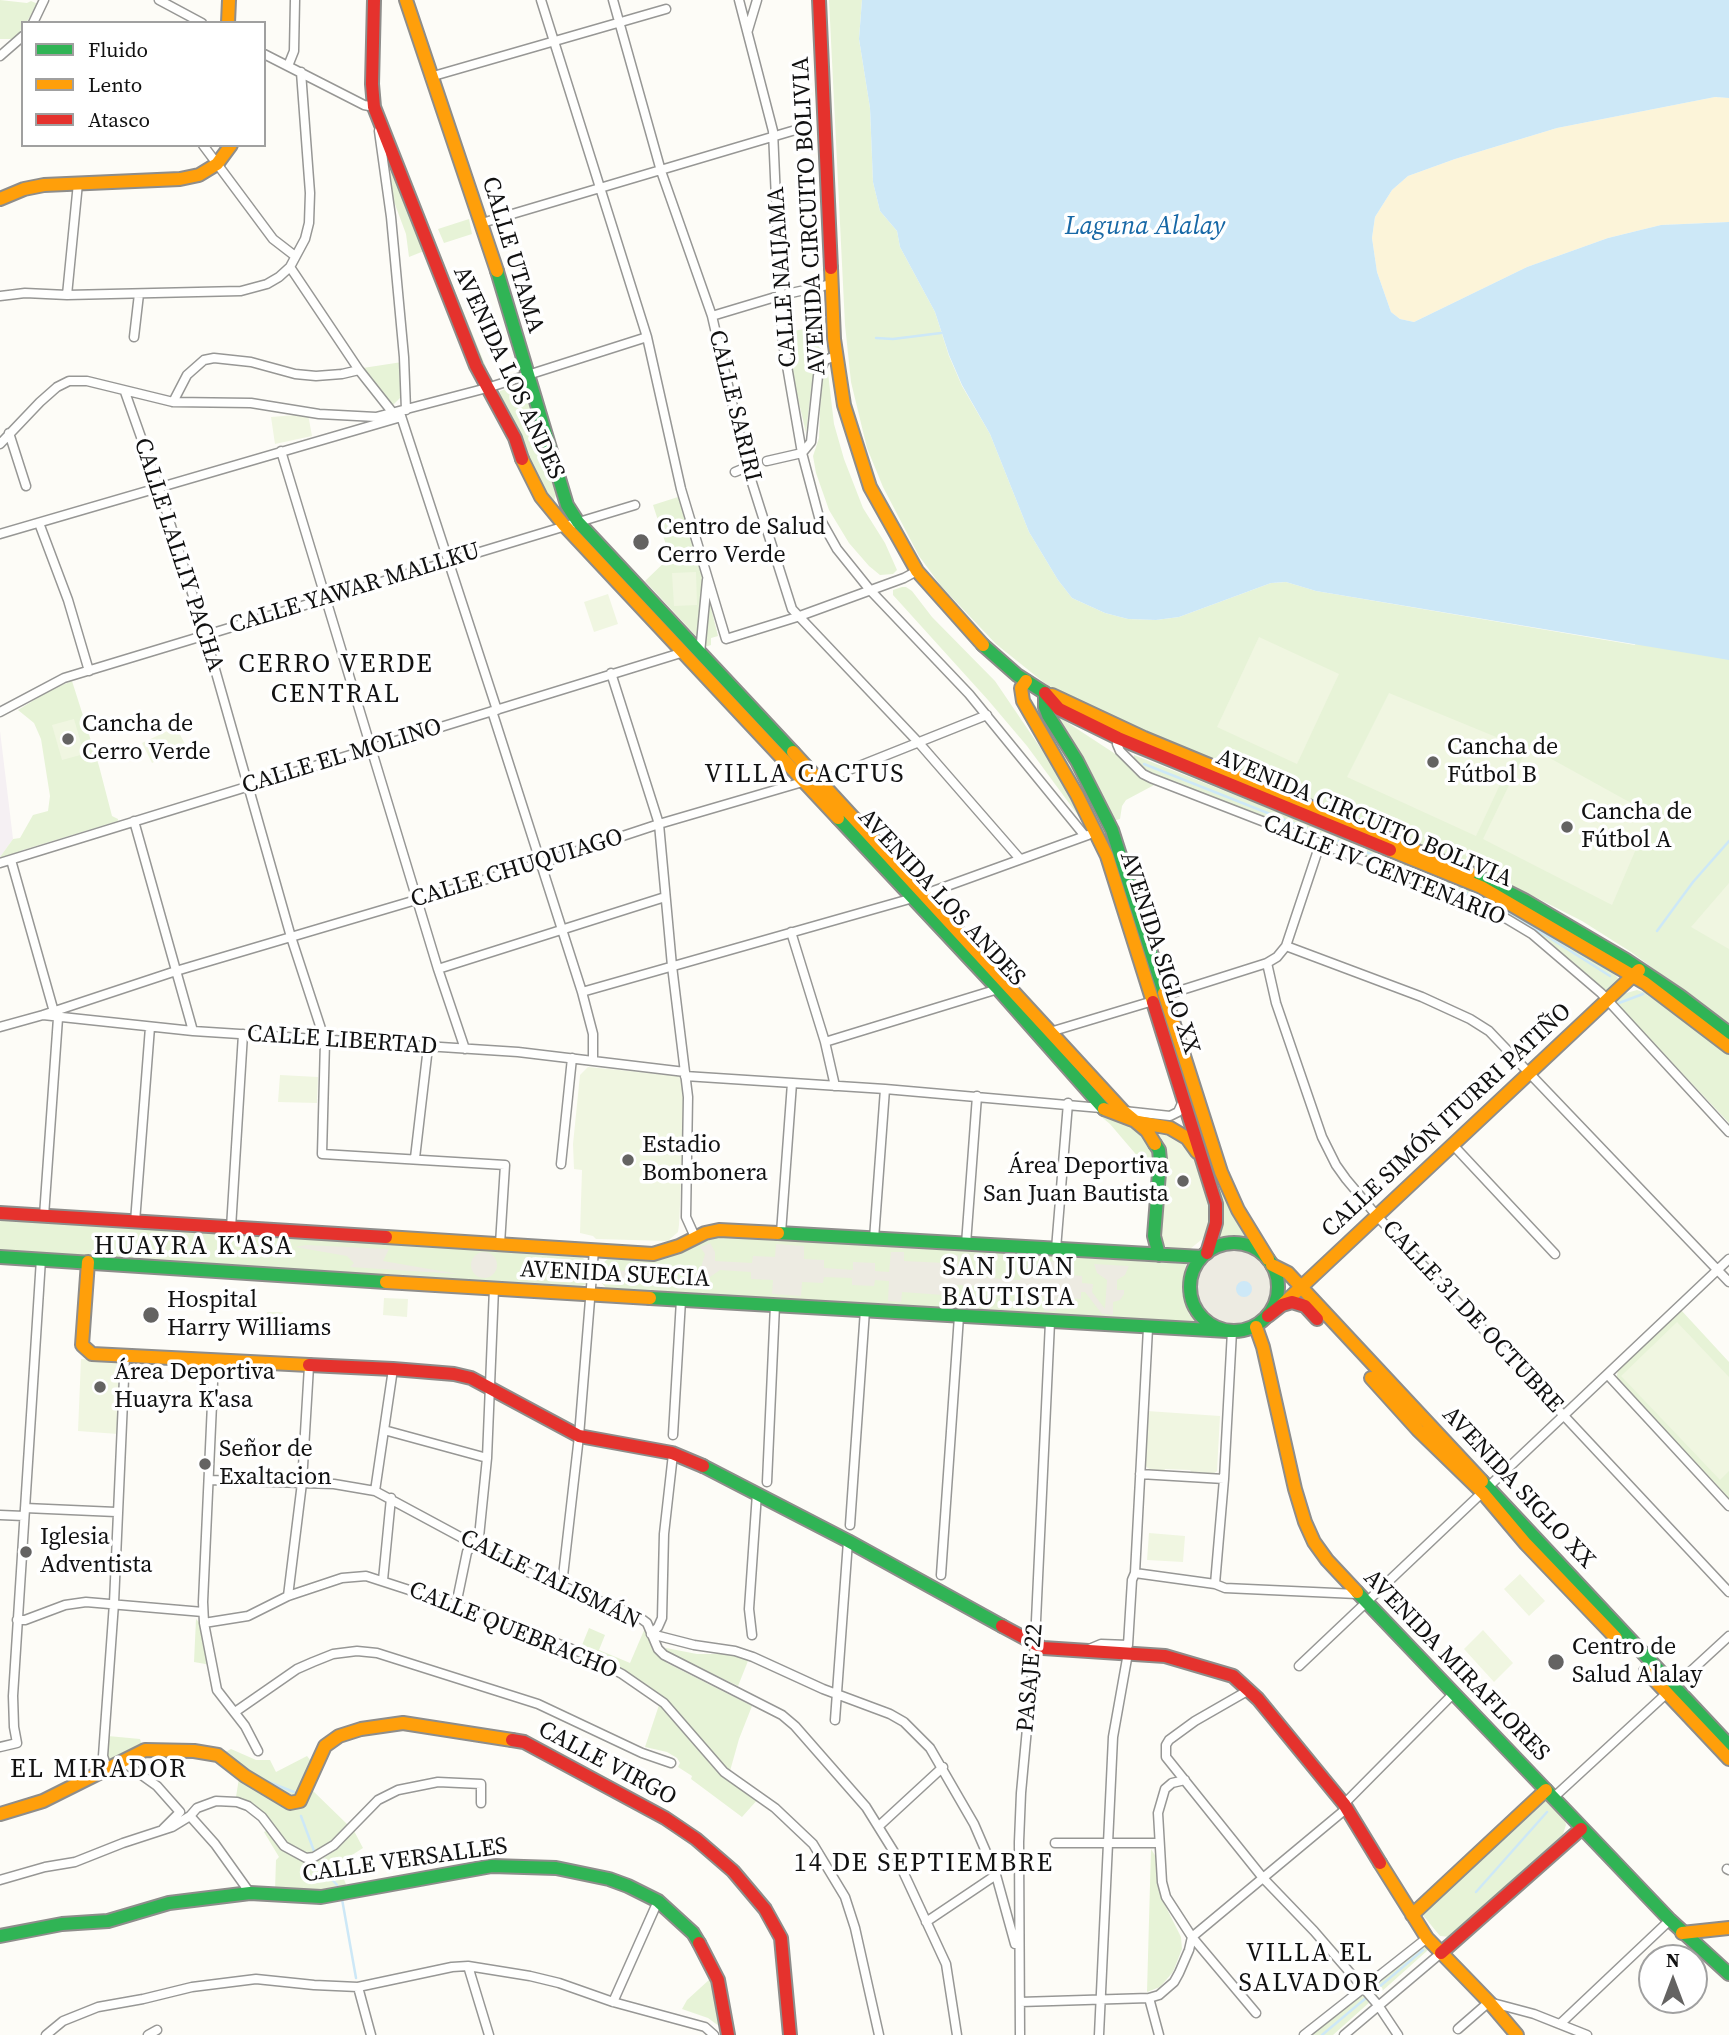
<!DOCTYPE html>
<meta charset="utf-8">
<style>
body{margin:0}
#map{position:relative;width:1729px;height:2035px;overflow:hidden;background:#fdfcf7;font-family:"Source Serif 4",serif}
canvas{display:block}
.legend{position:absolute;left:21px;top:21px;width:245px;height:126px;box-sizing:border-box;background:#fff;border:2px solid #a0a0a0;margin:0;padding:9px 12px;list-style:none;font-size:21px;color:#111}
.legend li{display:flex;align-items:center;gap:14px;height:35px}
.legend b{width:35px;border:2px solid #a0a0a0}
.north{position:absolute;left:1638px;top:1944px;width:70px;height:70px;box-sizing:border-box;background:#fff;border:2px solid #a0a0a0;border-radius:50%;rotate:0deg;font-size:19px;font-weight:700;line-height:28px;text-align:center;color:#111}
.north::after{content:'';display:block;margin:auto;width:24px;height:32px;background:#646362;clip-path:polygon(50% 0,100% 100%,50% 72%,0 100%)}
</style>
<div id="map">
<canvas width="1729" height="2035"></canvas>
<ul class="legend">
<li><b style="height:9px;background:#30b455"></b>Fluido</li>
<li><b style="height:9px;background:#ff9f0a"></b>Lento</li>
<li><b style="height:9px;background:#e5322d"></b>Atasco</li>
</ul>
<div class="north">N</div>
</div>
<script>
const context = document.querySelector('canvas').getContext('2d');
context.lineJoin = 'round';
function fillPath(path, color) {
  context.fillStyle = color;
  context.fill(path, 'evenodd');
}
function toPath(rows) {
  const path = new Path2D();
  for (const r of rows) {
    if (r.length === 3) {
      path.moveTo(r[0] + r[2], r[1]);
      path.arc(r[0], r[1], r[2], 0, 2 * Math.PI);
      continue;
    }
    path.moveTo(r[0], r[1]);
    for (let i = 2; i < r.length; i += 2) path.lineTo(r[i], r[i + 1]);
  }
  return path;
}
function strokePath(path, color, width, dash) {
  context.strokeStyle = color;
  context.lineWidth = width;
  context.lineCap = dash ? 'butt' : 'round';
  context.setLineDash(dash || []);
  context.stroke(path);
}
function write(font, color, halo, rows, align = 'center') {
  context.font = font + ' "Source Serif 4",serif';
  context.lineWidth = 7;
  context.setLineDash([]);
  context.textBaseline = 'middle';
  context.strokeStyle = halo;
  context.fillStyle = color;
  for (const [text, x, y, turn = 0] of rows) {
    context.save();
    context.translate(x, y);
    context.rotate((+turn || 0) * Math.PI / 180);
    context.textAlign = isNaN(turn) ? turn : align;
    if (halo) context.strokeText(text, 0, 0);
    context.fillText(text, 0, 0);
    context.restore();
  }
}
fillPath(toPath([
 [0,731,13,839,0,857]
]), '#f5f0f3');
fillPath(toPath([
 [0,0,27,3,31,1,38,4,26,23,23,23,20,32,13,39,0,39],
 [829,0,862,0,859,39,870,108,873,182,880,211,897,231,900,247,935,312,949,356,962,386,990,434,1029,532,1058,580,1072,598,1105,613,1128,619,1156,620,1179,617,1271,583,1286,582,1316,591,1635,645,1729,239,1729,1025,1631,952,1582,921,1531,895,1415,844,1084,708,1047,685,996,644,941,586,919,556,883,487,867,448,851,382,845,325],
 [390,168,424,251,409,257,406,234,393,199],
 [469,219,472,234,444,243,438,229],
 [435,242,490,377,487,378,432,244],
 [824,324,824,337,812,383,806,433,792,373,786,333],
 [402,362,401,397,393,405,363,368],
 [828,373,834,424,844,459,863,508,885,543,897,570,893,574,880,575,869,566,849,543,829,510,816,473,813,456,819,438,821,383,824,374],
 [519,385,526,388,556,495,554,501,551,501,536,479,498,396,500,391],
 [678,497,703,573,699,630,696,636,645,581,670,557,653,505],
 [902,587,906,587,912,591,932,617,995,681,1048,759,1083,819,1080,818,1027,746,988,700,893,595,893,590],
 [709,600,718,636,711,638,711,645,705,647],
 [72,681,99,766,112,816,118,819,118,821,23,850,1,860,0,857,13,839,20,838,33,815,48,811,50,796,41,739,34,723,18,710,50,690],
 [1030,700,1032,700,1082,780,1100,814,1250,1238,1233,1235,1216,1239,1110,850],
 [1057,717,1059,717,1120,757,1135,774,1156,784,1126,800,1122,806,1120,819,1113,821],
 [1134,755,1419,868,1498,903,1609,968,1618,978,1617,982,1606,994,1548,940,1512,918,1154,775,1137,763,1134,758],
 [1637,990,1649,994,1729,1055,1729,1123,1615,1002,1623,994],
 [1093,1110,1101,1112,1136,1128,1144,1134,1155,1152,1157,1172,1151,1172,1110,1124],
 [0,1219,579,1256,588,1261,588,1279,585,1285,576,1287,0,1251],
 [722,1236,1186,1264,1182,1293,1189,1314,1199,1325,616,1289,606,1288,600,1281,603,1263,610,1257,660,1259,681,1251,697,1242],
 [1681,1310,1729,1362,1729,1499,1616,1380,1618,1370],
 [196,1619,202,1625,211,1665,194,1662],
 [589,1628,605,1635,599,1650,630,1663,645,1628,653,1651,667,1663,752,1706,739,1739,730,1771,717,1759,663,1696,629,1673,580,1650],
 [666,1648,697,1654,731,1654,748,1661,738,1686,664,1651],
 [659,1705,719,1774,759,1798,742,1817,691,1779,692,1776,678,1767,680,1763,677,1758,667,1752,645,1747],
 [108,1736,140,1739,142,1745,130,1749,109,1760,106,1757],
 [231,1749,256,1760,270,1760,276,1772,307,1756,311,1761,296,1796,272,1788,222,1754],
 [239,1778,276,1803,293,1810,303,1803,310,1788,348,1825,337,1838,318,1852,306,1854,287,1843,262,1811,236,1797],
 [1544,1796,1564,1816,1566,1825,1563,1834,1450,1937,1440,1936,1422,1914],
 [353,1829,363,1848,338,1864,347,1887,328,1893,275,1891,276,1860,279,1857,264,1832,268,1830,305,1860,311,1861,322,1859,336,1850],
 [1151,1849,1156,1857,1163,1901,1181,1937,1182,1949,1173,1972,1160,1987,1147,1992],
 [1423,1944,1428,1950,1333,2035,1312,2035],
 [710,1979,719,2014,719,2026,708,2018,682,2009,687,2000]
]), '#e7f3d7');
fillPath(toPath([
 [1715,97,1729,98,1729,222,1661,225,1608,238,1527,267,1414,322,1400,319,1391,312,1377,272,1372,238,1375,217,1392,190,1408,176,1455,159,1557,128]
]), '#fcf4d9');
fillPath(toPath([
 [308,414,312,436,275,444,271,417],
 [696,572,697,605,674,606,672,573],
 [608,594,618,624,594,632,584,602],
 [1259,637,1339,674,1297,764,1217,727],
 [1389,693,1518,746,1476,836,1347,777],
 [74,719,84,754,62,760,52,725],
 [176,727,186,746,152,763,142,743],
 [1528,746,1651,814,1612,905,1483,839],
 [1729,883,1729,949,1691,927],
 [588,1067,681,1076,683,1080,685,1100,679,1225,678,1232,668,1241,596,1239,593,1236,580,1233,582,1170,574,1169,573,1144,580,1075],
 [280,1075,318,1077,317,1103,278,1102],
 [1151,1129,1180,1137,1193,1153,1209,1201,1211,1219,1206,1236,1190,1249,1168,1249,1160,1240,1163,1155],
 [384,1298,408,1299,407,1317,383,1315],
 [267,1312,283,1312,282,1337,266,1336],
 [1677,1322,1729,1377,1729,1471,1720,1480,1621,1376],
 [81,1359,113,1361,118,1364,120,1369,118,1434,78,1431],
 [1147,1411,1220,1416,1217,1471,1212,1475,1193,1474,1190,1470,1165,1469,1164,1472,1152,1471,1144,1465],
 [1149,1533,1185,1536,1183,1562,1147,1560],
 [1520,1574,1545,1601,1529,1616,1504,1589],
 [1483,1630,1513,1663,1494,1682,1464,1649]
]), '#f0f6e1');
fillPath(toPath([
 [710,1243,715,1252,715,1261,752,1263,753,1256,775,1257,776,1244,789,1245,804,1246,804,1259,824,1260,824,1268,853,1270,853,1262,875,1263,875,1271,889,1272,891,1252,904,1252,904,1261,945,1263,946,1255,958,1255,957,1276,1020,1280,1021,1272,1045,1274,1046,1261,1059,1262,1058,1274,1082,1276,1082,1283,1093,1284,1092,1292,1105,1309,1107,1280,1097,1273,1094,1264,1129,1266,1125,1275,1117,1280,1117,1290,1124,1290,1124,1294,1120,1300,1113,1302,1113,1315,1102,1314,1085,1292,1081,1292,1081,1299,1057,1297,1056,1311,1044,1311,1044,1297,1020,1295,1019,1288,956,1285,955,1305,943,1304,943,1295,902,1292,901,1302,888,1301,889,1281,875,1280,874,1286,852,1285,852,1278,824,1277,823,1283,802,1282,801,1296,772,1294,773,1280,751,1279,751,1272,720,1270,693,1289,676,1288,700,1271,705,1254,700,1247],
 [306,1245,389,1249,383,1261,458,1274,350,1267,354,1263,347,1256,295,1247],
 [1234,1287,39],
 [484,1265,13],
 [552,1259,568,1260,571,1263,573,1271,570,1279,550,1280,546,1269],
 [611,1262,614,1262,617,1269,623,1271,630,1268,633,1263,645,1264,645,1271,657,1286,642,1285,640,1279,633,1275,625,1279,623,1284,612,1283,617,1278,612,1273,607,1276]
]), '#edebe2');
fillPath(toPath([
 [862,0,1729,0,1729,98,1715,97,1557,128,1455,159,1408,176,1392,190,1375,217,1372,238,1377,272,1391,312,1400,319,1414,322,1527,267,1608,238,1661,225,1729,222,1729,660,1316,591,1286,582,1271,583,1179,617,1156,620,1128,619,1105,613,1072,598,1058,580,1029,532,990,434,962,385,949,355,935,312,900,247,897,231,880,211,873,182,870,108,859,39],
 [1244,1289,8]
]), '#cde8f7');
strokePath(toPath([
 [876,338,893,339,941,333],
 [1144,764,1429,877,1492,904,1542,933,1610,976],
 [1657,931,1693,882,1729,841],
 [1619,1003,1643,994],
 [266,1781,294,1792],
 [301,1816,314,1851],
 [319,1865,337,1885],
 [1476,1892,1547,1812],
 [342,1899,356,1978],
 [1322,2035,1423,1950]
]), '#cde8f7', 2.5);
const street = toPath([
 [159,0,202,23],
 [541,0,647,337,681,489,726,639,797,617,904,578,917,571],
 [613,0,661,171,712,316,747,467,792,609,919,743,1020,859],
 [739,0,773,131,782,337,802,453,819,517,837,549,870,590,969,694,1085,836],
 [33,23,44,0],
 [748,30,757,0],
 [264,54,364,105,374,107,375,111],
 [0,56,23,36],
 [288,66,294,51,295,0],
 [430,77,666,9],
 [379,131,391,217,404,357,406,410],
 [203,145,273,239,295,256],
 [482,223,792,131],
 [290,267,359,370,393,413],
 [67,295,78,183],
 [0,296,25,293,67,295,241,291,267,284,279,277,290,267,305,239,309,223,310,193,301,72],
 [712,316,782,295,832,284],
 [134,337,139,294],
 [125,392,159,488,205,634,291,937,325,1041,322,1154,505,1165,500,1244],
 [173,402,187,375,204,360,214,358,251,362,295,374,316,376,342,374,359,370],
 [400,413,497,710],
 [9,433,26,486],
 [0,444,40,402,57,387,69,381,87,381,173,402,251,403,319,414,376,417,487,388,647,337],
 [281,451,438,969,465,1049],
 [767,461,802,453,811,442,818,376,825,360,836,356],
 [735,472,747,467],
 [39,523,68,600,89,671],
 [0,534,401,417],
 [700,653,707,580],
 [611,673,659,824,672,966,688,1097,686,1217,695,1237],
 [492,711,582,992,593,1034,593,1061],
 [0,712,64,678,635,505],
 [1119,735,1117,744,1120,751,1143,774,1151,778,1466,900,1507,919,1532,934,1601,993,1729,1132],
 [819,782,987,715],
 [134,821,193,1031],
 [11,860,54,1012],
 [0,863,684,652],
 [925,894,1088,835],
 [791,932,825,1042,835,1086],
 [1286,946,1422,997,1470,1019,1489,1031,1729,1282],
 [1267,963,1276,1003,1322,1137,1336,1165,1346,1179,1377,1216,1729,1592],
 [438,969,665,897],
 [582,992,913,898],
 [1166,995,1267,963,1277,957,1286,946,1320,844],
 [43,1015,176,971,541,863,659,824,806,781],
 [0,1027,43,1015,193,1031,518,1052,685,1072],
 [1050,1032,1153,1001],
 [825,1042,998,989],
 [685,1076,885,1089,1101,1108],
 [1124,1111,1170,1116,1178,1112,1183,1101],
 [1453,1145,1555,1254],
 [415,1158,428,1047],
 [561,1164,572,1058],
 [44,1216,58,1018],
 [135,1222,150,1027],
 [231,1228,243,1034],
 [781,1233,792,1083],
 [874,1239,885,1089],
 [966,1244,977,1096],
 [1056,1249,1068,1103],
 [214,1360,203,1602,204,1623,217,1690,245,1726,258,1751],
 [1608,1375,1729,1506],
 [384,1430,487,1458],
 [673,1435,681,1300],
 [1140,1474,1224,1479],
 [209,1480,334,1484,375,1491,518,1568,639,1617,647,1623,658,1649,664,1655,782,1715,795,1726,866,1807,894,1852,946,1964,957,2035],
 [767,1482,775,1305],
 [375,1491,393,1369],
 [25,1508,116,1512],
 [0,1515,24,1516],
 [850,1525,865,1310],
 [1135,1573,1215,1584,1225,1588,1357,1594],
 [941,1575,959,1316],
 [383,1580,391,1498],
 [1215,1584,1224,1479,1232,1331],
 [562,1585,579,1436,594,1250],
 [288,1596,302,1483,309,1366],
 [456,1605,467,1552,479,1537,487,1458,494,1288],
 [17,1620,25,1620,65,1605,86,1602,203,1612],
 [204,1623,248,1616,288,1596,342,1578,366,1576,477,1612,582,1653,622,1674,664,1703,724,1772,775,1808,813,1844,845,1897,855,1928,879,2035],
 [651,1634,694,1645,735,1651,753,1657,823,1689,890,1714,904,1722,930,1748,974,1824,996,1875,1015,1944],
 [651,1634,658,1627,662,1618,664,1534,673,1454],
 [752,1635,749,1609,757,1493],
 [1089,1649,1101,1644,1128,1645,1132,1580,1135,1573,1148,1328],
 [1299,1666,1729,1259],
 [1249,1690,1195,1721,1169,1740,1166,1745,1166,1757,1263,1878,1314,1931,1378,2005,1398,2035],
 [235,1712,297,1669,313,1662,333,1654,357,1651,377,1653,538,1704,642,1753,671,1763],
 [835,1720,848,1541],
 [0,1747,17,1743,14,1727,13,1696,41,1259],
 [122,1761,157,1786,180,1812,163,1829],
 [107,1768,103,1756,114,1603,125,1356],
 [1185,1780,1172,1783,1165,1789,1158,1813,1162,1882,1166,1897,1192,1937,1256,2013],
 [1553,1798,1729,1636],
 [1344,1804,1454,1693],
 [190,1816,215,1844,250,1893],
 [879,1826,943,1767],
 [1055,1843,1159,1843],
 [1727,1869,1729,1870],
 [0,1880,45,1867,75,1862,123,1843,172,1827,190,1816,197,1808,216,1801,237,1802,248,1806,262,1817,284,1846,306,1858,314,1857,334,1845,378,1800,398,1790,438,1782,481,1784,481,1803],
 [926,1922,996,1875],
 [468,1966,489,2035],
 [358,1987,371,2035],
 [1149,1998,1159,2035],
 [613,2002,658,1901],
 [1020,2002,1149,1998,1159,1995,1174,1982,1179,1973,1189,1950,1192,1937,1347,1808],
 [1560,2024,1670,1920],
 [1458,2029,1489,2002,1534,2014,1587,2035],
 [46,2035,63,2021,98,2007,143,1999,192,1987,256,1979,314,1985,358,1987,452,1967,468,1966,530,1976,559,1983,613,2002,705,2027,714,2035],
 [148,2035,157,2030],
 [1020,2035,1019,1842,1021,1793,1035,1642,1050,1322],
 [1099,2035,1113,1737,1128,1653],
 [1304,2035,1427,1938],
 [1344,2035,1441,1953]
]);
const fast = toPath([
 [497,271,567,505,578,522,793,752],
 [983,645,1017,675,1045,693,1045,707,1048,715,1077,761,1112,830,1164,993],
 [838,818,998,989,1104,1109],
 [1470,873,1524,900,1626,960,1680,996,1729,1033],
 [1155,1144,1159,1150,1160,1160,1154,1236,1159,1255],
 [778,1233,1202,1257],
 [1234,1287,44],
 [0,1257,386,1282],
 [650,1298,1228,1331],
 [703,1466,848,1541,1002,1626],
 [1482,1481,1729,1745],
 [1357,1592,1670,1920,1729,1974],
 [0,1936,62,1924,108,1921,169,1903,250,1893,321,1897,492,1866,556,1868,609,1879,628,1886,658,1901,693,1933,699,1943]
]);
const slow = toPath([
 [406,0,497,271],
 [228,23,229,0],
 [0,199,24,189,44,185,180,179,199,175,217,164,231,145],
 [831,268,834,339,844,405,870,487,917,571,983,645],
 [522,459,541,497,564,525,838,818],
 [1026,681,1021,688,1023,701,1077,795,1107,856,1153,1002],
 [1052,695,1144,738,1470,873],
 [793,752,1123,1111,1147,1131,1155,1144],
 [1390,850,1481,887,1645,983,1729,1047],
 [1164,993,1221,1172,1238,1210,1268,1259],
 [1104,1109,1138,1122,1170,1128,1187,1138,1197,1152],
 [386,1237,653,1254,679,1246,705,1233,719,1230,778,1233],
 [88,1262,82,1345,92,1354,309,1365],
 [1272,1265,1288,1273,1482,1481],
 [386,1282,650,1298],
 [1282,1305,1639,970],
 [1256,1327,1263,1347,1295,1489,1305,1522,1314,1542,1327,1560,1357,1592],
 [1371,1378,1418,1430,1483,1493,1526,1544,1616,1638],
 [1646,1671,1729,1759],
 [0,1814,43,1801,145,1750,194,1751,218,1755,245,1776,290,1803,300,1801,325,1746,339,1736,361,1729,403,1723,512,1740],
 [1380,1863,1427,1938,1489,2002,1517,2035],
 [1412,1915,1546,1790],
 [1682,1933,1729,1928]
]);
const jam = toPath([
 [374,0,372,84,374,107,476,366,515,438,522,459],
 [819,0,831,268],
 [1045,693,1059,709,1118,738,1390,850],
 [1153,1002,1216,1204,1216,1223,1207,1253],
 [0,1213,386,1237],
 [1268,1316,1282,1305,1292,1302,1305,1306,1317,1319],
 [309,1365,393,1369,454,1374,471,1378,579,1436,672,1453,703,1466],
 [1002,1626,1043,1648,1165,1656,1233,1676,1258,1699,1344,1804,1380,1863],
 [512,1740,524,1742,665,1818,696,1839,733,1871,765,1909,781,1938,790,2035],
 [699,1943,718,1980,728,2035],
 [1441,1953,1581,1829]
]);
strokePath(street, '#979795', 11);
strokePath(fast, '#8e8d8b', 16);
strokePath(slow, '#8e8d8b', 16);
strokePath(jam, '#8e8d8b', 16);
strokePath(street, '#fffffe', 8);
strokePath(fast, '#30b455', 12);
strokePath(slow, '#ff9f0a', 12);
strokePath(jam, '#e5322d', 12);
for (const [x, y, r, color] of [
 [641,542,9,"#646362"],
 [68,739,7,"#646362"],
 [1433,762,7,"#646362"],
 [1567,827,7,"#646362"],
 [628,1160,7,"#646362"],
 [1183,1181,7,"#646362"],
 [151,1315,9,"#646362"],
 [100,1387,7,"#646362"],
 [205,1464,7,"#646362"],
 [26,1552,7,"#646362"],
 [1556,1662,9,"#646362"]
]) {
  const dot = new Path2D();
  dot.arc(x, y, r, 0, 2 * Math.PI);
  context.fillStyle = color;
  context.fill(dot);
  strokePath(dot, '#fff', 2.5);
}
write('24px', '#111', '#fff', [
 ["AVENIDA CIRCUITO BOLIVIA",810,216,-93],
 ["CALLE UTAMA",512,255,73],
 ["CALLE NAIJAMA",783,277,-94],
 ["AVENIDA LOS ANDES",508,373,65],
 ["CALLE SARIRI",734,406,76],
 ["CALLE LALLIY PACHA",178,555,72],
 ["CALLE YAWAR MALLKU",355,589,-17],
 ["CALLE EL MOLINO",342,757,-17],
 ["AVENIDA CIRCUITO BOLIVIA",1364,819,23],
 ["CALLE CHUQUIAGO",517,869,-17],
 ["CALLE IV CENTENARIO",1384,871,22],
 ["AVENIDA LOS ANDES",941,898,47],
 ["AVENIDA SIGLO XX",1159,953,72],
 ["CALLE LIBERTAD",342,1041,4],
 ["CALLE SIMÓN ITURRI PATIÑO",1447,1121,-43],
 ["AVENIDA SUECIA",615,1275,3],
 ["CALLE 31 DE OCTUBRE",1472,1317,47],
 ["AVENIDA SIGLO XX",1518,1488,47],
 ["CALLE TALISMÁN",550,1580,26],
 ["CALLE QUEBRACHO",513,1631,22],
 ["AVENIDA MIRAFLORES",1456,1666,46],
 ["PASAJE 22",1031,1678,-85],
 ["CALLE VIRGO",607,1764,28],
 ["CALLE VERSALLES",405,1861,-8]
]);
write('24px', '#111', '#fff', [
 ["Centro de Salud",657,528],
 ["Cerro Verde",657,556],
 ["Cancha de",82,725],
 ["Cerro Verde",82,753],
 ["Cancha de",1447,748],
 ["Fútbol B",1447,776],
 ["Cancha de",1581,813],
 ["Fútbol A",1581,841],
 ["Estadio",642,1146],
 ["Bombonera",642,1174],
 ["Área Deportiva",1169,1167,"right"],
 ["San Juan Bautista",1169,1195,"right"],
 ["Hospital",167,1301],
 ["Harry Williams",167,1329],
 ["Área Deportiva",114,1373],
 ["Huayra K'asa",114,1401],
 ["Señor de",219,1450],
 ["Exaltacion",219,1478],
 ["Iglesia",40,1538],
 ["Adventista",40,1566],
 ["Centro de",1572,1648],
 ["Salud Alalay",1572,1676]
], 'left');
write('italic 26px', '#1768a6', '#fff', [
 ["Laguna Alalay",1145,227]
]);
context.letterSpacing = '2px';
write('26px', '#111', '#fff', [
 ["CERRO VERDE",336,665],
 ["CENTRAL",336,695],
 ["VILLA CACTUS",805,775],
 ["HUAYRA K'ASA",194,1247],
 ["SAN JUAN",1009,1268],
 ["BAUTISTA",1009,1298],
 ["EL MIRADOR",99,1770],
 ["14 DE SEPTIEMBRE",924,1864],
 ["VILLA EL",1310,1954],
 ["SALVADOR",1310,1984]
]);
context.letterSpacing = '0px';
</script>
